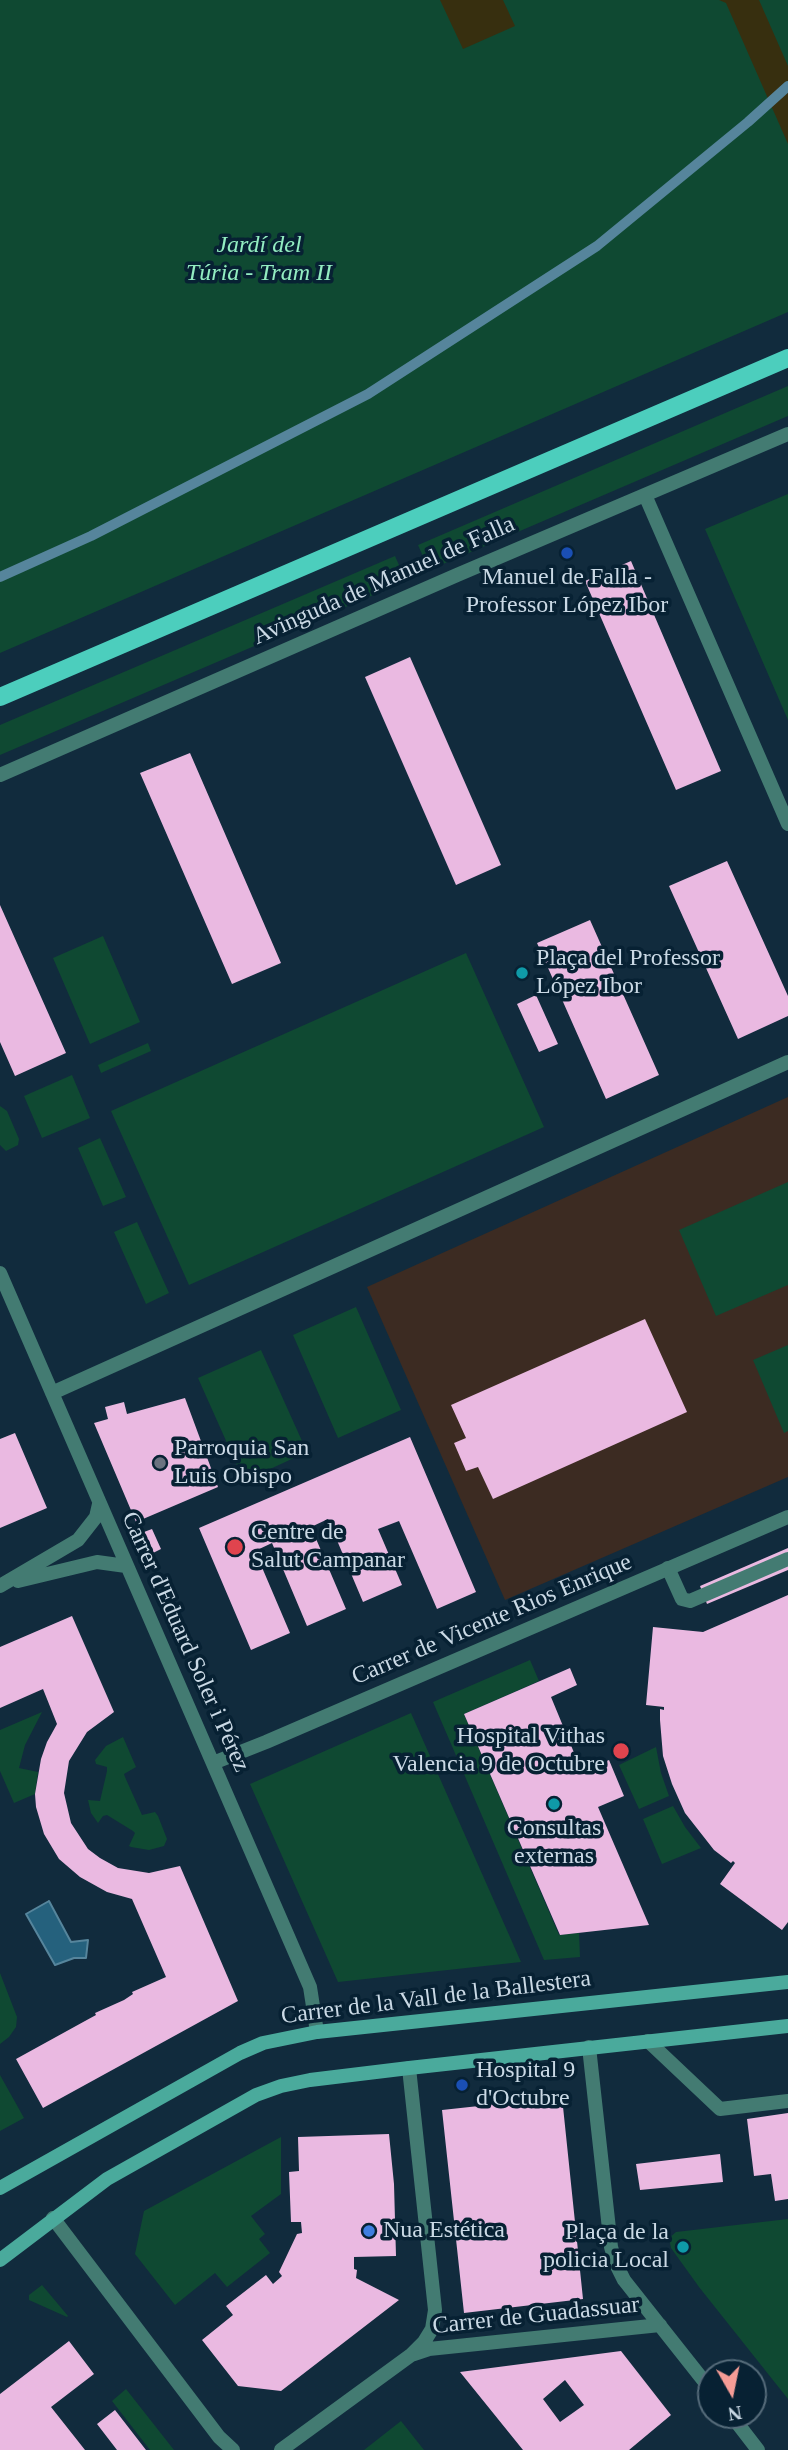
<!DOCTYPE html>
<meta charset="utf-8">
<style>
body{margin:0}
#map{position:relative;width:788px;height:2450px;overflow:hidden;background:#112b3d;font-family:"Times New Roman",serif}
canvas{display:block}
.north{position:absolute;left:697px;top:2359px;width:70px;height:70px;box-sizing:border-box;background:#072133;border:2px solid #556b7a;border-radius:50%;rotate:171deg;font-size:19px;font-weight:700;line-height:28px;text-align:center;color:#cad9e5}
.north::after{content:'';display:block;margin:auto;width:24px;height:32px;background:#f59c96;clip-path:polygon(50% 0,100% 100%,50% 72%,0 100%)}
</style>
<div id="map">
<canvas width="788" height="2450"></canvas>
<div class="north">N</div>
</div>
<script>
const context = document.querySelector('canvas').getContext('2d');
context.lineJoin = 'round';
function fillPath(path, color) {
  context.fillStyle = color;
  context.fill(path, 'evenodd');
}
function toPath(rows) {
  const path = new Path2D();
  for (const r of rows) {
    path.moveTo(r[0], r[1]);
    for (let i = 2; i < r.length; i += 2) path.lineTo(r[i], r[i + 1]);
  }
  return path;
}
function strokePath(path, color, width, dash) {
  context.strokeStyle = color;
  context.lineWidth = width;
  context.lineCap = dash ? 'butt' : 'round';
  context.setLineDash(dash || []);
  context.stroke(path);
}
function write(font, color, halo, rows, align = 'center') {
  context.font = font + ' "Times New Roman",serif';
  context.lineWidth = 7;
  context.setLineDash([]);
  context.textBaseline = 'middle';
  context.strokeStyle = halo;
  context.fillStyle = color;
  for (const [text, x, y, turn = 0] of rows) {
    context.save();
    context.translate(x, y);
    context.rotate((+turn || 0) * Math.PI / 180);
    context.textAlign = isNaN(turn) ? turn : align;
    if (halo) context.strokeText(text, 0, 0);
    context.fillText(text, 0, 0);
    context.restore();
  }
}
fillPath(toPath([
 [788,1097,788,1477,505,1600,367,1287]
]), '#3c2b22');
fillPath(toPath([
 [0,0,788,0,788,312,0,653],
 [788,386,788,416,429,570,418,545],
 [788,494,788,720,705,529],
 [395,556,406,581,0,755,0,725],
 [103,936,140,1022,90,1044,53,958],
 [466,953,544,1127,189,1285,111,1111],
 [148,1043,151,1051,101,1073,98,1065],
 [72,1075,90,1118,42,1138,24,1096],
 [0,1106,7,1111,19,1139,18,1145,6,1151,0,1145],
 [100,1138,126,1197,103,1206,78,1148],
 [788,1182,788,1285,716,1316,679,1230],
 [137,1222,169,1293,146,1304,114,1232],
 [356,1307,401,1410,338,1438,293,1335],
 [788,1345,788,1431,784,1433,753,1360],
 [261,1350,307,1452,244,1481,198,1378],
 [530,1660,539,1681,464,1714,559,1935,579,1933,580,1957,544,1960,433,1702],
 [42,1712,25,1745,19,1768,38,1772,35,1794,14,1803,0,1771,0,1730],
 [411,1713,521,1962,338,1982,250,1784],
 [123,1737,136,1767,124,1774,125,1777,142,1815,155,1812,158,1816,167,1839,164,1846,149,1850,131,1847,129,1846,135,1833,133,1831,107,1815,103,1816,98,1823,91,1813,88,1800,100,1801,107,1771,107,1767,96,1764,95,1760,106,1746],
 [656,1747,661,1773,669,1796,639,1809,619,1765],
 [673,1806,685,1827,701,1848,662,1864,643,1819],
 [0,1973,17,2017,16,2027,9,2037,0,2044],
 [0,2075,24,2118,0,2131],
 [281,2137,281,2194,251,2216,265,2234,259,2239,270,2253,227,2287,215,2273,175,2305,135,2254,144,2211],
 [788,2219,788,2399,699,2287,671,2248,669,2238,676,2232],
 [42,2285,68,2316,67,2317,29,2300,29,2295],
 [126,2389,174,2450,150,2450,112,2401],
 [401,2421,424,2450,364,2450]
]), '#0f4932');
fillPath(toPath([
 [440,0,503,0,515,26,463,49],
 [719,0,759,0,788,66,788,144,726,3]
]), '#372f0f');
const water = toPath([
 [49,1901,71,1942,88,1940,86,1958,74,1958,55,1965,26,1914,49,1901]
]);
fillPath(water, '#25617d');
strokePath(water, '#56859c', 2);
strokePath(toPath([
 [0,577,91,536,368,394,597,246,748,122,788,86]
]), '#56859c', 10);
fillPath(toPath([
 [631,561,721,771,676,790,585,581],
 [410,657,501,865,456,885,365,677],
 [190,753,281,963,232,984,140,773],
 [727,861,788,996,788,1016,738,1039,669,886],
 [0,905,66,1053,15,1076,0,1042],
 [590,920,659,1075,606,1099,537,943],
 [536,995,558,1044,539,1052,517,1004],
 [645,1319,687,1412,493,1499,478,1467,466,1471,454,1443,466,1438,451,1405],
 [185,1398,218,1487,136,1522,94,1423,108,1419,105,1407,124,1402,127,1414],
 [15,1433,47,1508,0,1528,0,1439],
 [410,1437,476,1592,437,1609,399,1521,378,1529,402,1585,363,1602,328,1519,311,1527,346,1609,307,1626,272,1543,255,1551,290,1633,251,1650,199,1528],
 [152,1529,161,1549,153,1553,144,1532],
 [788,1548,788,1570,707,1604,700,1586],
 [788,1595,788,1922,782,1930,720,1884,735,1863,733,1861,731,1863,714,1850,685,1813,672,1784,663,1756,660,1720,660,1709,664,1710,664,1707,646,1705,653,1627,703,1632],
 [72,1616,114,1712,87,1732,69,1761,64,1793,71,1823,88,1849,100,1858,118,1868,149,1873,180,1866,238,2001,43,2108,16,2059,85,2021,96,2015,95,2013,124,2000,133,1994,132,1992,166,1977,132,1899,107,1892,80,1877,59,1859,44,1834,36,1807,35,1794,41,1759,47,1742,57,1724,43,1689,0,1708,0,1647],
 [570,1668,577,1685,551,1697,582,1772,609,1760,624,1796,598,1807,649,1925,560,1935,464,1714],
 [562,2097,583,2299,464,2313,442,2110],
 [788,2113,788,2199,775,2201,771,2174,754,2176,747,2119],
 [389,2134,394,2184,396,2256,354,2257,354,2269,357,2270,356,2278,399,2300,281,2391,238,2386,202,2340,233,2315,226,2306,266,2275,273,2284,282,2276,279,2272,297,2234,302,2233,301,2222,291,2222,289,2172,299,2171,298,2137],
 [720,2154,723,2182,640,2190,636,2164],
 [69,2341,94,2374,51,2407,85,2450,0,2450,0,2394],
 [621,2351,671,2415,629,2450,523,2450,460,2372],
 [565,2380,584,2405,560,2422,543,2399],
 [115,2410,146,2450,117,2450,97,2424]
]), '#eab9e1');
strokePath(toPath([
 [668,1568,682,1599,690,1601,788,1559],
 [648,2041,720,2109,788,2101]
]), '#437b72', 14);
strokePath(toPath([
 [645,495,788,824],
 [0,775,457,575,788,434],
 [0,1273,310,1987,317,2032],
 [52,1393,788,1062],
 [18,1581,97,1562,126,1566],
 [0,1586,78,1540,96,1517,99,1504],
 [213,1763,266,1742,788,1517],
 [589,2047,611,2247,616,2264,624,2280,711,2390],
 [409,2068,435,2310,432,2329,424,2342,412,2354],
 [53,2218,219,2437,233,2450],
 [731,2415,758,2450],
 [281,2450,411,2355,429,2349,660,2325]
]), '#437b72', 14);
strokePath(toPath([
 [0,2188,240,2053,263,2043,317,2032,788,1982],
 [0,2260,107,2179,256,2095,281,2086,310,2080,409,2068,788,2026]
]), '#4aaa9c', 14);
strokePath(toPath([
 [0,697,788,358]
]), '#4ccebd', 18);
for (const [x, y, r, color] of [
 [567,553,7,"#1a4fb4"],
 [522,973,7,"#0f9aa8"],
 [160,1463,7,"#6b7280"],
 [235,1547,9,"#e0444e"],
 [621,1751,9,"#e0444e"],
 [554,1804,7,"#0f9aa8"],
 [462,2085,7,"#1a4fb4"],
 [369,2231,7,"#3f7fe0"],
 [683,2247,7,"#0f9aa8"]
]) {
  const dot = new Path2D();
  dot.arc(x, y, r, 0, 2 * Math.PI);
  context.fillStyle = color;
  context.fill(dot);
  strokePath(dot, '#072133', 2.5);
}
write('italic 24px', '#93edc1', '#072133', [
 ["Jardí del",259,246],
 ["Túria - Tram II",259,274]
]);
write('24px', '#cad9e5', '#072133', [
 ["Manuel de Falla -",567,578,"center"],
 ["Professor López Ibor",567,606,"center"],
 ["Plaça del Professor",536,959],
 ["López Ibor",536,987],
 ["Parroquia San",174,1449],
 ["Luis Obispo",174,1477],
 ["Centre de",251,1533],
 ["Salut Campanar",251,1561],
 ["Hospital Vithas",605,1737,"right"],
 ["Valencia 9 de Octubre",605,1765,"right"],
 ["Consultas",554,1829,"center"],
 ["externas",554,1857,"center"],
 ["Hospital 9",476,2071],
 ["d'Octubre",476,2099],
 ["Nua Estética",383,2231],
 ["Plaça de la",669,2233,"right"],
 ["policia Local",669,2261,"right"]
], 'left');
write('24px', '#cad9e5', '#072133', [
 ["Avinguda de Manuel de Falla",384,581,-24],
 ["Carrer de Vicente Rios Enrique",492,1620,-23],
 ["Carrer d'Eduard Soler i Pérez",185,1642,66],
 ["Carrer de la Vall de la Ballestera",436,1998,-7],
 ["Carrer de Guadassuar",536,2316,-6]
]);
</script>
